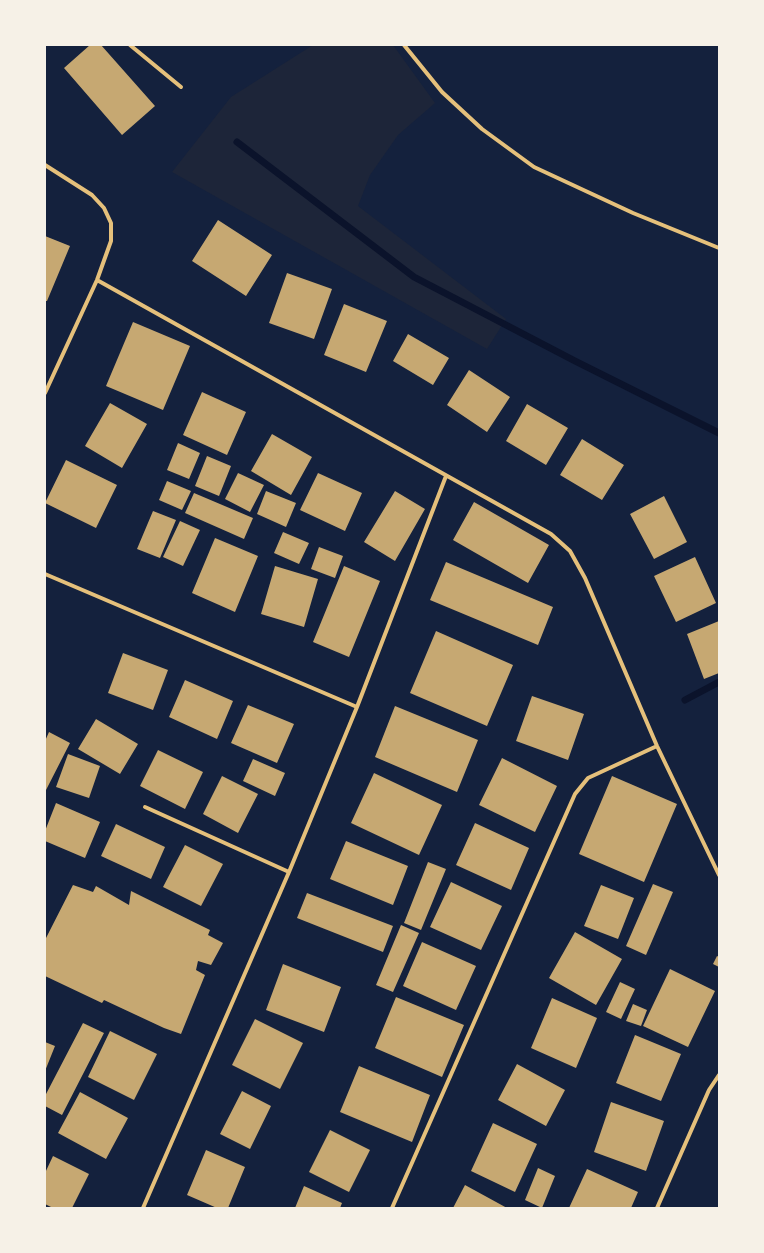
<!DOCTYPE html>
<style>
body{margin:0}
#map{position:relative;width:764px;height:1253px;overflow:hidden;background:#14213d;font-family:Cabin,sans-serif}
canvas{display:block}
.frame{position:absolute;inset:0;border:46px solid #f6f1e7;pointer-events:none}
</style>
<div id="map">
<canvas width="764" height="1253"></canvas>
<div class="frame"></div>
</div>
<script>
const context = document.querySelector('canvas').getContext('2d');
context.lineJoin = 'round';
function fillPath(path, color) {
  context.fillStyle = color;
  context.fill(path, 'evenodd');
}
function toPath(rows) {
  const path = new Path2D();
  for (const r of rows) {
    path.moveTo(r[0], r[1]);
    for (let i = 2; i < r.length; i += 2) path.lineTo(r[i], r[i + 1]);
  }
  return path;
}
function strokePath(path, color, width, dash) {
  context.strokeStyle = color;
  context.lineWidth = width;
  context.lineCap = dash ? 'butt' : 'round';
  context.setLineDash(dash || []);
  context.stroke(path);
}
fillPath(toPath([
 [313,45,393,45,435,103,398,135,370,175,358,206,506,319,487,349,172,172,231,97]
]), '#1d2539');
strokePath(toPath([
 [237,142,414,277,575,361,719,433],
 [685,700,719,682]
]), '#0b132b', 7);
fillPath(toPath([
 [90,45,101,45,155,106,122,135,64,68],
 [218,220,272,255,246,296,192,261],
 [45,236,70,246,47,301,45,301],
 [287,273,332,289,314,339,269,323],
 [344,304,387,321,366,372,324,355],
 [133,322,190,346,163,410,106,386],
 [408,334,449,358,433,385,393,361],
 [469,370,510,397,487,432,447,405],
 [202,392,246,412,227,455,183,435],
 [110,403,147,424,122,468,85,446],
 [527,404,568,428,546,465,506,441],
 [272,434,312,457,291,495,251,471],
 [582,439,624,465,602,500,560,475],
 [178,443,200,453,189,479,167,470],
 [207,456,231,466,219,496,195,486],
 [66,460,117,485,96,528,45,503],
 [238,473,264,485,250,512,225,499],
 [318,473,362,493,345,531,300,510],
 [167,481,191,491,182,510,159,500],
 [266,491,296,503,286,527,257,514],
 [395,491,425,509,395,561,364,542],
 [194,493,253,518,244,539,185,513],
 [664,496,687,542,654,559,630,514],
 [474,502,549,545,528,583,453,540],
 [153,511,176,520,160,558,137,549],
 [180,521,200,530,183,566,163,557],
 [283,532,309,543,299,564,274,553],
 [215,538,258,556,235,612,192,593],
 [319,547,343,556,335,578,311,569],
 [695,557,716,603,676,622,654,576],
 [446,562,553,607,538,645,430,600],
 [275,566,318,579,304,627,261,614],
 [344,566,380,581,349,657,313,642],
 [719,621,719,673,704,679,687,634],
 [436,631,513,665,487,726,410,693],
 [123,653,168,670,153,710,108,693],
 [185,680,233,701,217,739,169,717],
 [532,696,584,714,568,760,516,741],
 [248,705,294,724,277,763,231,743],
 [395,706,478,740,457,792,375,757],
 [96,719,138,744,120,774,78,749],
 [49,732,70,743,45,792,45,741],
 [158,750,203,772,185,809,140,786],
 [68,754,100,766,89,798,56,787],
 [502,758,557,786,535,832,479,805],
 [253,759,285,773,275,796,243,781],
 [374,773,442,805,419,855,351,823],
 [222,776,258,794,238,833,203,814],
 [612,776,677,804,644,882,579,854],
 [56,803,100,822,85,858,45,841,45,831],
 [475,823,529,848,511,890,456,865],
 [116,824,165,847,151,879,101,856],
 [346,841,408,866,393,905,330,879],
 [185,845,223,864,201,906,163,887],
 [428,862,446,869,421,930,404,923],
 [451,882,502,906,481,950,430,927],
 [653,884,673,892,646,955,626,946],
 [73,885,93,892,96,886,129,905,131,891,210,930,208,935,223,943,211,965,198,961,196,970,205,975,181,1034,164,1028,104,1000,102,1003,45,976,45,940],
 [601,885,634,898,618,939,584,926],
 [307,893,393,926,383,952,297,918],
 [401,925,419,933,393,992,376,985],
 [575,932,622,959,596,1005,549,978],
 [422,942,476,966,456,1010,403,986],
 [717,956,719,957,719,967,713,964],
 [283,964,341,987,324,1032,266,1010],
 [670,969,715,991,688,1047,643,1026],
 [620,982,635,989,621,1019,606,1012],
 [396,997,464,1025,442,1077,375,1048],
 [552,998,597,1018,576,1068,531,1048],
 [633,1004,647,1010,641,1026,626,1021],
 [255,1019,303,1043,280,1089,232,1065],
 [83,1023,104,1033,62,1115,45,1106,45,1096],
 [110,1031,157,1054,134,1100,88,1077],
 [635,1035,681,1054,661,1101,616,1083],
 [45,1042,55,1046,45,1071],
 [517,1064,565,1090,546,1126,498,1100],
 [359,1066,430,1095,412,1142,340,1112],
 [242,1091,271,1106,250,1149,220,1134],
 [80,1092,128,1118,106,1159,58,1133],
 [611,1102,664,1121,646,1171,594,1152],
 [493,1123,537,1144,515,1192,471,1171],
 [330,1130,370,1150,349,1192,309,1172],
 [206,1150,245,1167,228,1208,217,1208,187,1195],
 [53,1156,89,1174,72,1208,53,1208,45,1204,45,1173],
 [538,1168,555,1176,542,1208,525,1200],
 [587,1169,638,1192,631,1208,569,1208],
 [465,1185,507,1208,453,1208],
 [304,1186,342,1203,340,1208,295,1208]
]), '#c6a872');
strokePath(toPath([
 [130,45,181,87],
 [404,45,442,92,482,129,534,167,633,213,719,248],
 [45,165,92,195,104,208,111,223,111,241,97,280,45,393],
 [97,280,551,534,570,551,585,578,657,746,719,875],
 [45,574,357,707],
 [145,807,289,872],
 [143,1208,289,872,357,707,446,476],
 [392,1208,575,794,588,778,657,746],
 [657,1208,709,1090,719,1075]
]), '#e5c07b', 4);
</script>
